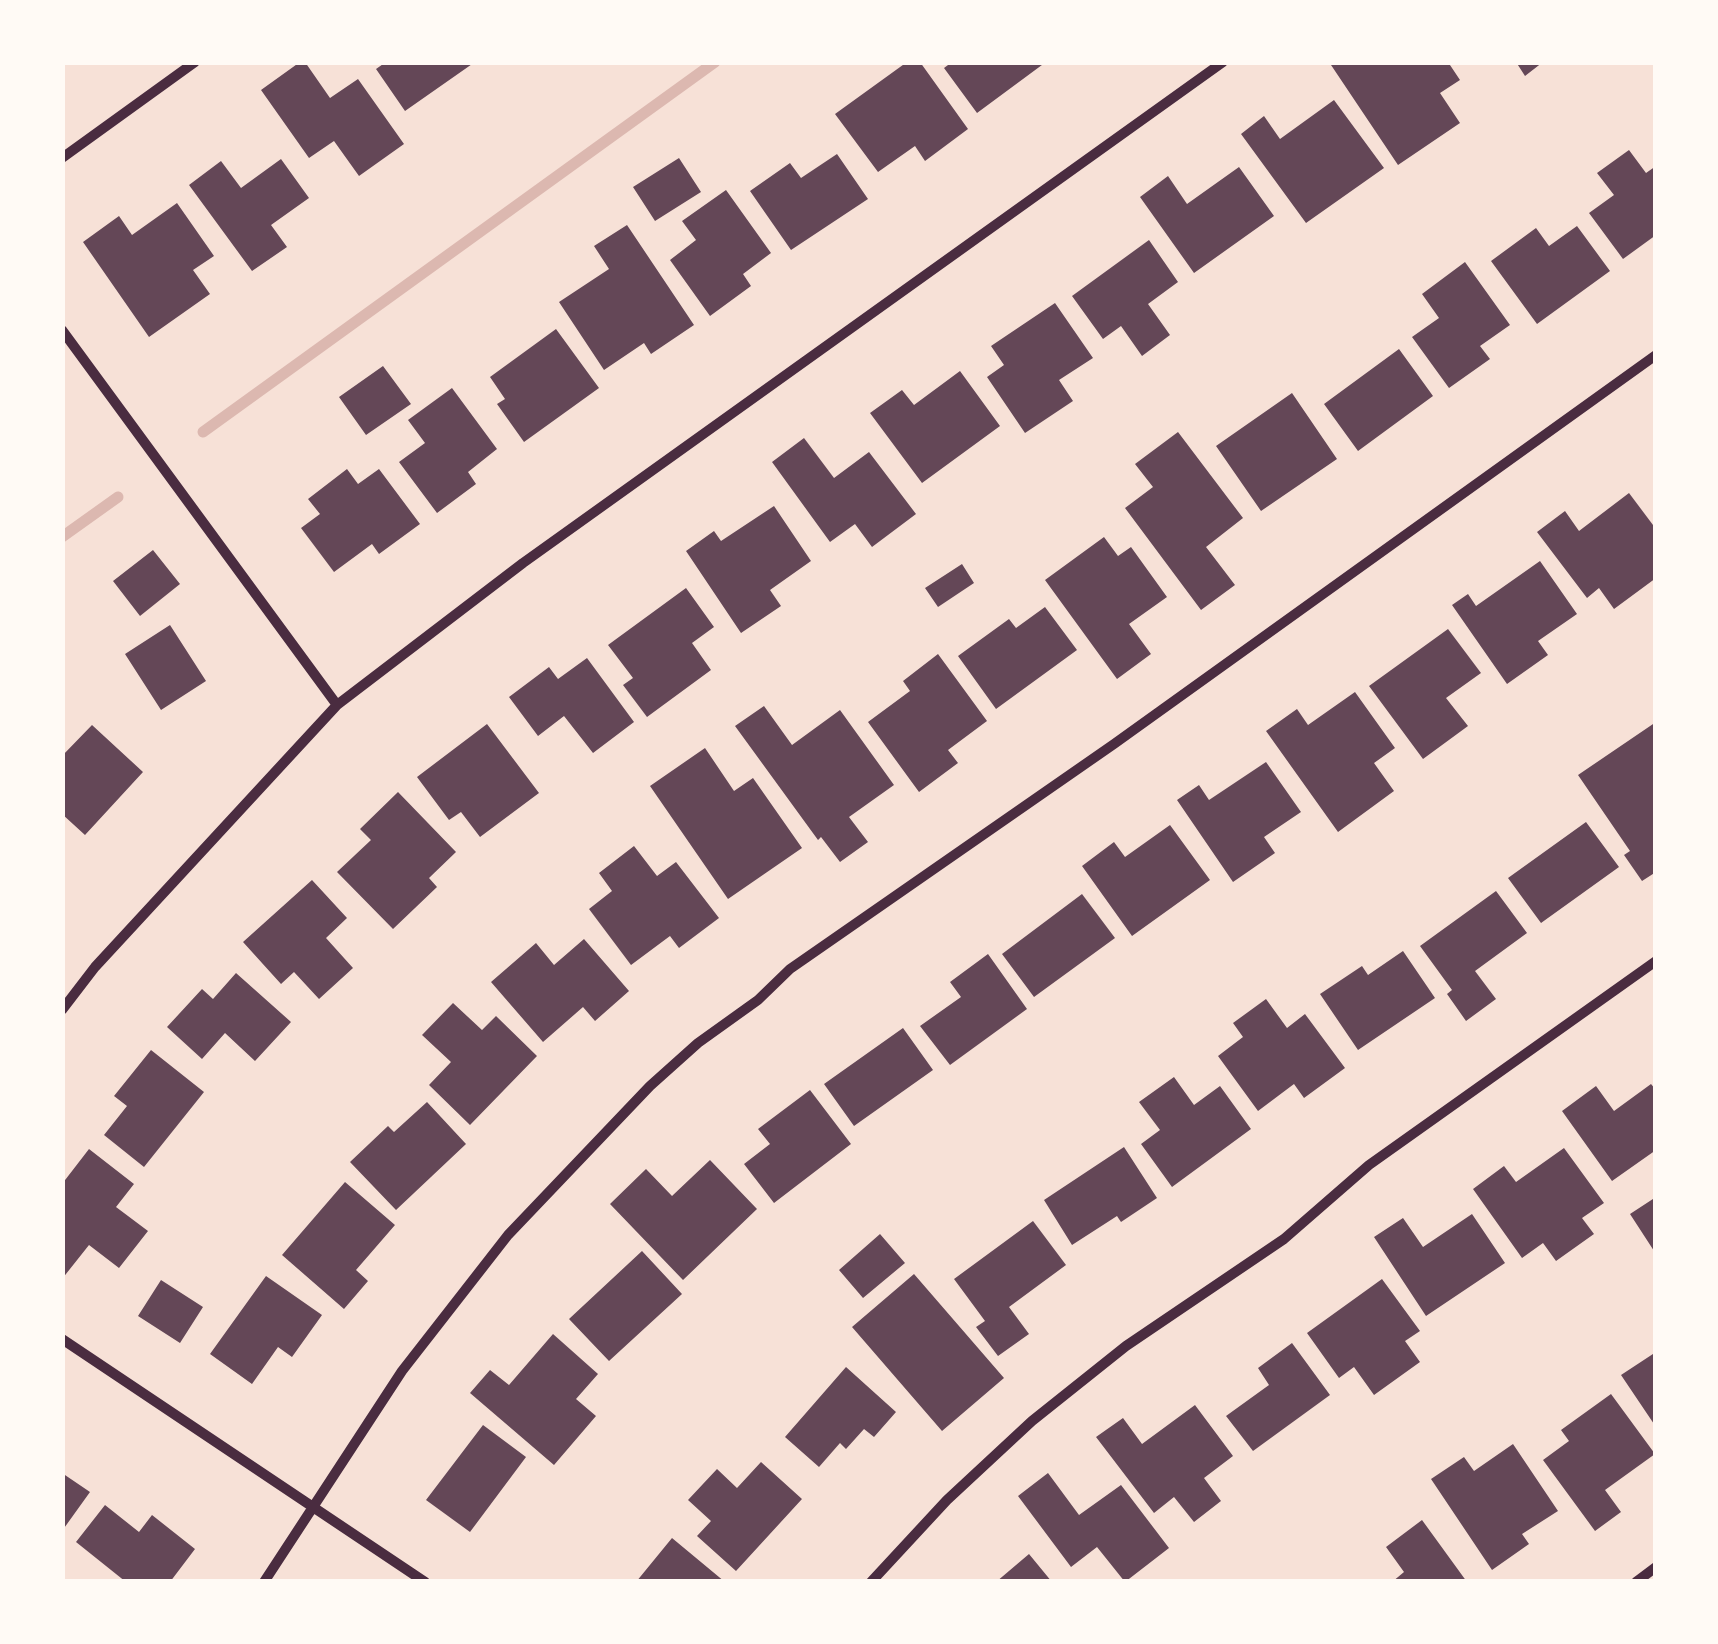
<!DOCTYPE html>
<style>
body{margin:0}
#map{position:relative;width:1718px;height:1644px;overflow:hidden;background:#f7e1d7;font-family:Rubik,sans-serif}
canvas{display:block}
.frame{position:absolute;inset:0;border:65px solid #fffaf5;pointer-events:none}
</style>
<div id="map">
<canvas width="1718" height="1644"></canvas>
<div class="frame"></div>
</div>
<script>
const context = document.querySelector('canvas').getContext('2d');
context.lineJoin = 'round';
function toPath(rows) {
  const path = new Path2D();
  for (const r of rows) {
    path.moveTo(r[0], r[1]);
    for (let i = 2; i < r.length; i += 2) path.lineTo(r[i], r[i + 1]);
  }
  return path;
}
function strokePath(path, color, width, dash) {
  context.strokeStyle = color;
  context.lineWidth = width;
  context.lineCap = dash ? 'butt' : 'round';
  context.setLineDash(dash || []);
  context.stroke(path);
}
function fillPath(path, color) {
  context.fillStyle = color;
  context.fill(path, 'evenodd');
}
strokePath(toPath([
 [203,432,715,62],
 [62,537,118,497]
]), '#dcb8b0', 11);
fillPath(toPath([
 [300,62,305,62,330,98,358,79,404,144,359,176,334,141,309,158,261,90],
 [386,62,475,62,405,111,376,69],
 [907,62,920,62,968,129,925,161,915,146,878,172,835,114],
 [952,62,1046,62,977,113,944,68],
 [1329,62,1448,62,1460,80,1440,93,1460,123,1398,165],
 [1516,62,1543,62,1525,76],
 [1334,100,1384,168,1306,223,1241,134,1264,116,1280,139],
 [1629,150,1646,173,1656,166,1656,235,1623,259,1589,213,1614,195,1597,173],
 [837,154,868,199,791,250,750,191,790,163,801,178],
 [679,158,701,192,655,221,633,187],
 [281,159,309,198,271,225,287,247,252,271,189,185,221,161,241,188],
 [1239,167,1274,216,1194,273,1140,197,1168,176,1187,204],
 [726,190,771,253,743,274,751,286,710,316,670,260,696,240,682,221],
 [177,203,214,256,193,270,210,294,149,337,83,242,119,216,132,235],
 [627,225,694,325,651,354,644,343,604,370,559,302,609,269,594,246],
 [1577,226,1610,271,1537,324,1491,261,1536,228,1549,246],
 [1149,240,1178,282,1148,304,1170,335,1142,356,1121,326,1103,339,1072,296],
 [1465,262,1510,325,1480,346,1490,359,1449,388,1412,337,1439,318,1422,294],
 [1055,303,1093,358,1059,380,1073,401,1025,433,987,377,1004,365,991,346],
 [556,329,599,388,524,442,497,404,505,399,490,377],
 [1399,349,1433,396,1358,451,1324,404],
 [383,366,411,404,366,435,339,397],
 [960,371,1000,426,922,483,870,413,902,390,914,405],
 [452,388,497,449,468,472,476,484,437,513,399,462,425,443,408,420],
 [1292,393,1337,459,1261,511,1216,446],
 [1178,432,1243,518,1206,547,1235,585,1201,610,1125,508,1153,487,1135,464],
 [804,438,834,478,869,452,916,514,872,547,855,524,830,542,772,462],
 [347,469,358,484,379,469,420,524,379,554,372,544,334,572,301,528,320,514,308,499],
 [1629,493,1656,529,1656,578,1614,609,1599,588,1587,598,1537,532,1565,511,1579,531],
 [774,506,811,561,770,590,781,606,741,633,686,551,714,531,721,541],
 [1104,537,1118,556,1131,547,1167,597,1129,624,1151,654,1117,679,1045,580],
 [153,550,180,584,140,616,113,581],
 [1540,561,1577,614,1538,641,1548,655,1507,684,1452,605,1468,594,1476,606],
 [962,564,974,583,938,607,925,588],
 [686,588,714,627,692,643,711,670,647,717,623,685,633,678,608,645],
 [1045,607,1077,650,996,709,958,656,1009,619,1016,628],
 [170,625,206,681,161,710,125,654],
 [1448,629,1481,673,1446,698,1468,726,1423,759,1369,686],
 [938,654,987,721,948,750,958,763,919,792,868,722,910,691,903,681],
 [587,658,634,722,593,753,564,716,538,736,509,697,549,667,558,679],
 [1355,692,1395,748,1374,763,1394,791,1338,832,1266,731,1297,709,1308,725],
 [764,706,792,745,840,710,894,785,849,817,868,842,840,862,821,837,818,840,735,726],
 [1656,722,1656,872,1642,881,1624,855,1630,851,1578,775],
 [487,724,539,793,480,837,461,812,449,820,417,777],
 [92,725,143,772,85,835,62,814,62,756],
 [705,748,734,791,753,778,802,848,728,899,650,786],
 [1266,762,1301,812,1264,837,1275,853,1233,882,1177,800,1199,785,1209,800],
 [398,792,456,852,429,878,437,887,393,929,337,872,371,840,360,829],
 [1586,822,1619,867,1541,923,1508,878],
 [1170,825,1210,880,1132,936,1082,866,1114,842,1125,857],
 [634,846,657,876,676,862,719,918,679,948,670,936,631,965,589,909,612,891,599,873],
 [312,880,347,918,326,938,353,968,319,999,294,972,281,984,243,942],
 [1496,891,1527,933,1475,971,1496,999,1466,1021,1447,994,1452,990,1420,946],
 [1082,894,1115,938,1034,997,1002,954],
 [584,939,629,991,595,1021,583,1007,543,1042,491,982,536,943,554,965],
 [1403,951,1435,998,1358,1050,1320,994,1362,966,1368,975],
 [988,954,1027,1009,950,1065,920,1026,961,997,950,982],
 [236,973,291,1022,255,1061,225,1033,202,1059,167,1027,202,989,213,999],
 [1266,999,1287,1028,1305,1014,1345,1068,1304,1098,1294,1084,1258,1111,1218,1056,1243,1037,1233,1023],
 [453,1003,482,1030,496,1016,537,1056,470,1125,429,1085,451,1062,422,1035],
 [903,1028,933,1070,854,1126,824,1084],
 [151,1050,204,1092,144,1167,104,1135,127,1106,114,1096],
 [1174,1077,1194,1105,1220,1086,1251,1129,1172,1187,1141,1144,1160,1130,1139,1102],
 [1651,1084,1656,1090,1656,1150,1612,1181,1562,1111,1596,1086,1614,1111],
 [810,1090,851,1144,774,1203,744,1164,770,1144,758,1129],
 [427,1102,466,1144,396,1210,350,1162,388,1126,394,1132],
 [1124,1147,1157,1198,1121,1222,1117,1216,1072,1245,1044,1200],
 [1564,1148,1604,1203,1582,1218,1594,1234,1556,1261,1543,1243,1522,1258,1473,1189,1504,1166,1516,1182],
 [89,1149,134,1184,116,1207,148,1231,119,1268,89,1245,62,1279,62,1184],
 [710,1160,757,1209,683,1280,610,1204,646,1169,672,1196],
 [345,1182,395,1225,356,1270,368,1281,344,1309,282,1255],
 [1656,1197,1656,1254,1630,1214],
 [1472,1214,1505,1263,1426,1316,1374,1237,1403,1218,1423,1247],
 [1033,1221,1066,1265,1009,1307,1029,1334,998,1356,976,1327,985,1321,954,1279],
 [880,1234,905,1263,863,1298,839,1270],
 [642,1251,682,1294,609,1361,569,1319],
 [914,1274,1004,1378,942,1431,852,1327],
 [266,1276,322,1315,292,1357,278,1347,252,1384,210,1354],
 [1382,1279,1420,1331,1405,1341,1420,1362,1374,1395,1354,1367,1339,1378,1307,1333],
 [161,1280,203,1307,180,1343,138,1316],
 [553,1334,598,1374,576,1399,596,1416,554,1465,470,1393,490,1370,509,1385],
 [1292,1343,1330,1395,1253,1451,1226,1416,1269,1385,1258,1368],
 [1656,1352,1656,1427,1621,1375],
 [846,1367,896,1412,874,1437,864,1429,846,1449,840,1443,819,1467,785,1437],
 [1611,1394,1655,1454,1605,1490,1621,1512,1595,1531,1543,1460,1569,1441,1561,1430],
 [1195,1405,1233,1456,1204,1478,1221,1501,1194,1522,1174,1497,1154,1513,1096,1437,1123,1418,1142,1444],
 [483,1425,526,1457,470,1532,426,1500],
 [1513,1444,1558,1511,1522,1534,1529,1544,1492,1570,1431,1479,1464,1457,1474,1471],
 [761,1462,802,1499,736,1571,697,1536,711,1521,688,1500,717,1469,737,1488],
 [62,1473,90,1492,62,1531],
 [1048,1473,1079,1515,1121,1485,1169,1548,1125,1582,1097,1547,1071,1567,1018,1496],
 [105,1505,139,1532,152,1515,195,1549,170,1582,126,1582,76,1542],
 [1422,1520,1467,1582,1392,1582,1404,1572,1386,1547],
 [672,1538,725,1582,636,1582],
 [1029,1554,1052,1582,996,1582]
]), '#644757');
strokePath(toPath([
 [62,158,195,62],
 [62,330,337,705],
 [62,1010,95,967,337,705,523,563,1223,62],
 [62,1339,425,1582],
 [264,1582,402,1371,508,1235,650,1086,698,1043,758,1000,790,969,1114,744,1656,355],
 [871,1582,947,1500,1032,1421,1126,1346,1284,1239,1369,1165,1656,961],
 [1636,1582,1656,1567]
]), '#4a2c40', 10);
</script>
